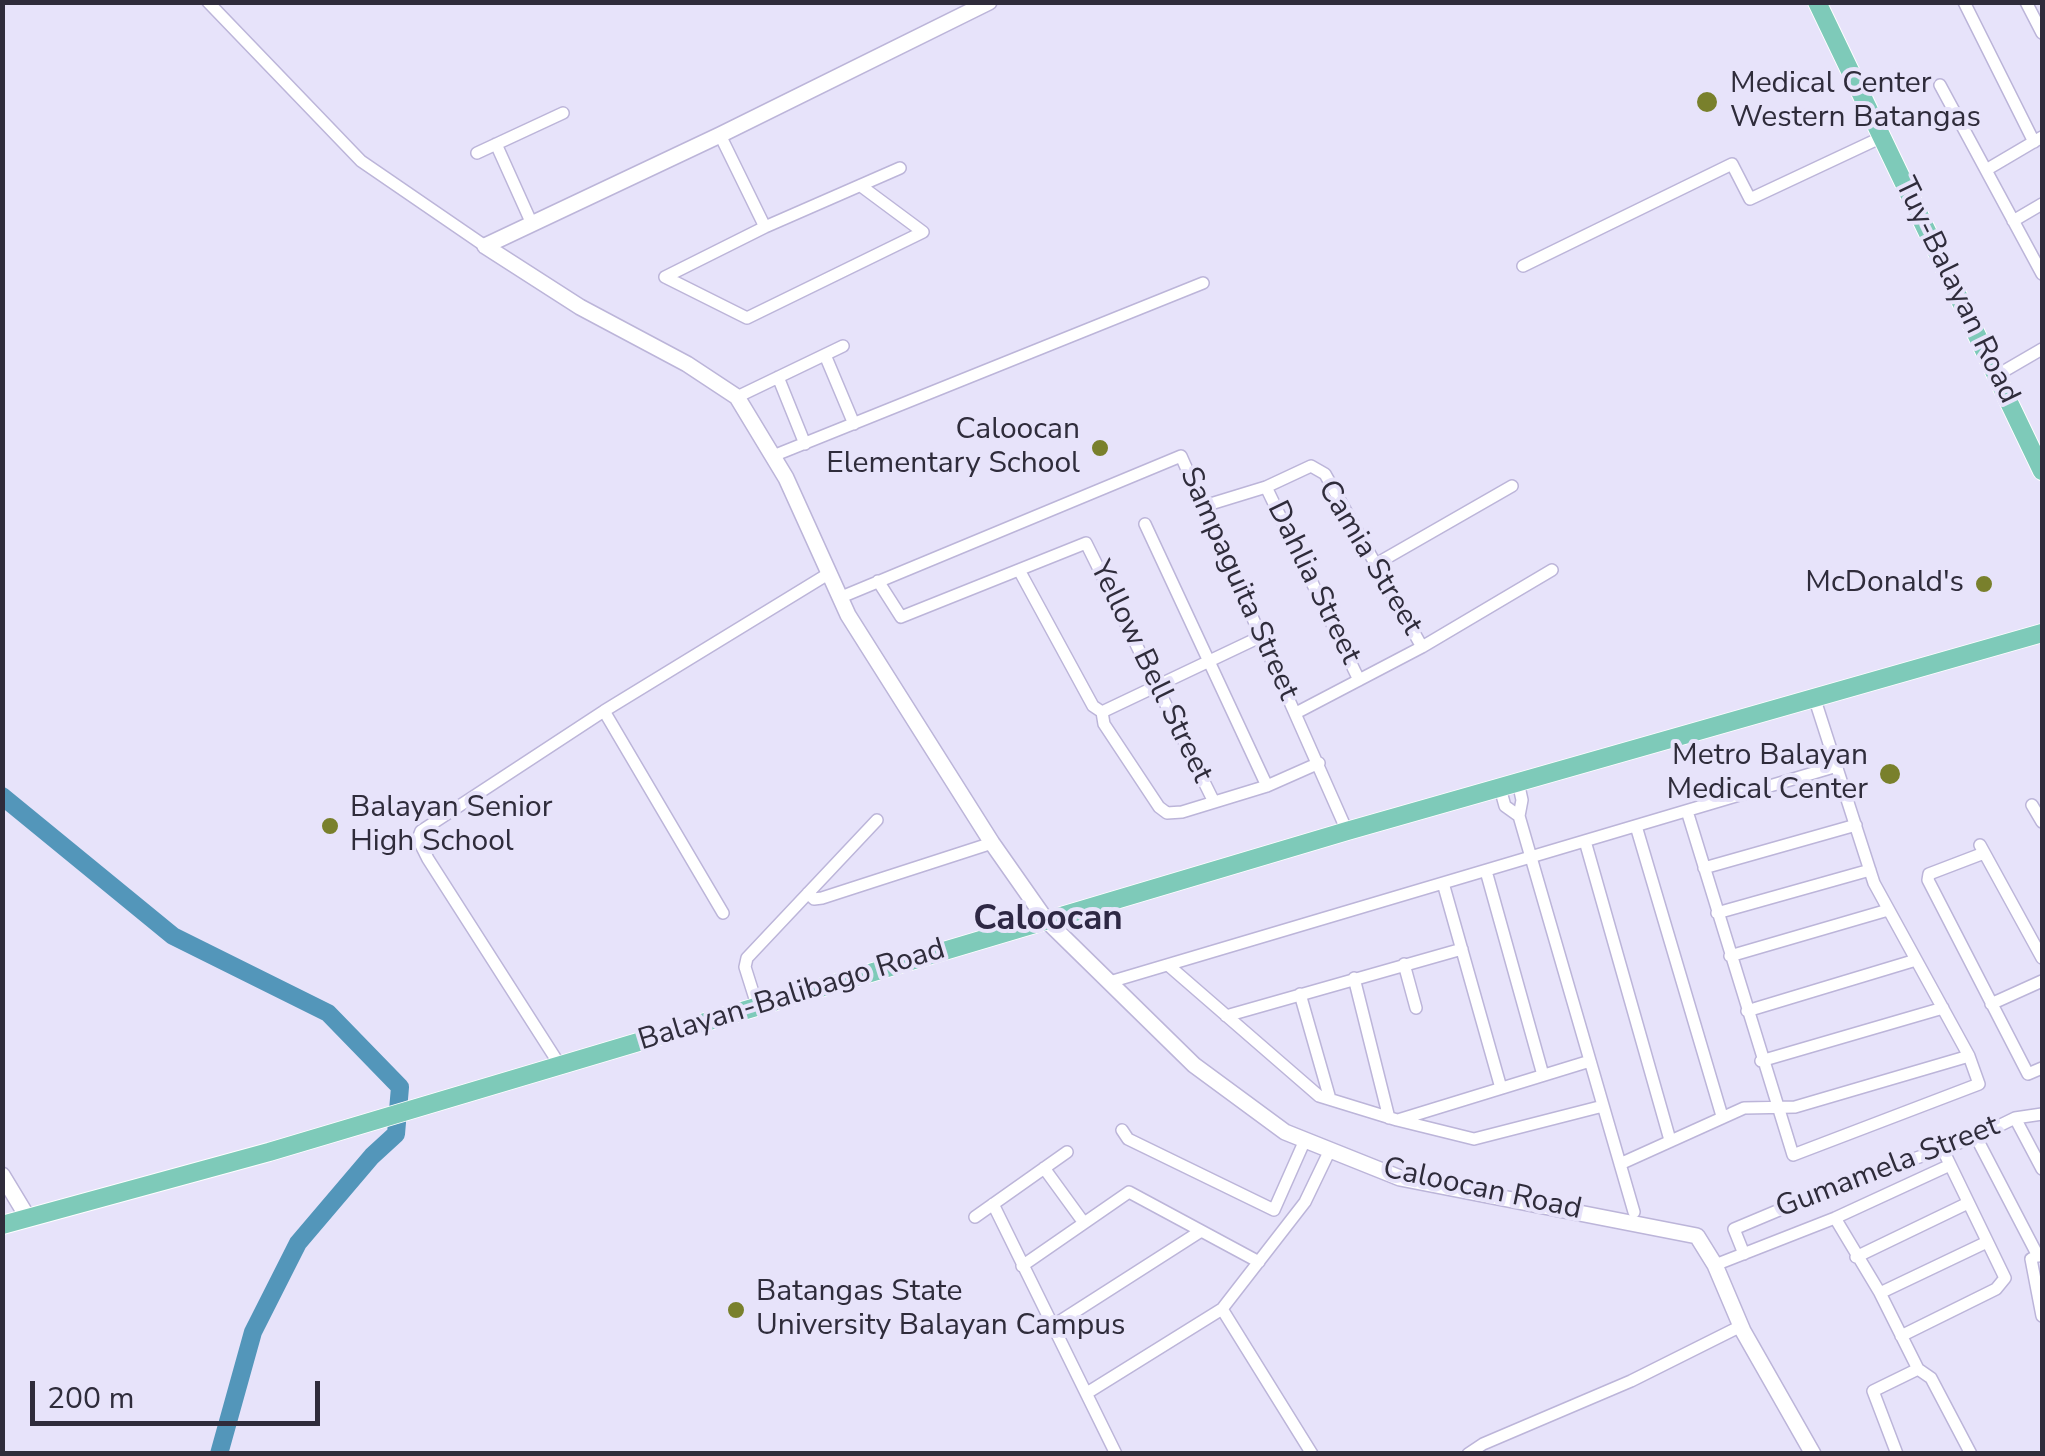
<!DOCTYPE html>
<style>
body{margin:0}
#map{position:relative;width:2045px;height:1456px;overflow:hidden;background:#e7e3fa;font-family:"Nunito Sans",sans-serif}
canvas{display:block}
.frame{position:absolute;inset:0;border:5px solid #2f2c3b;pointer-events:none}
.scale{position:absolute;left:30px;top:1381px;width:290px;height:45px;box-sizing:border-box;border:5px solid #2f2c3b;border-top:0;padding-left:12px;font-size:30px;line-height:35px;white-space:nowrap;color:#2f2c3b;-webkit-text-stroke:8px #e7e3fa;paint-order:stroke}
</style>
<div id="map">
<canvas width="2045" height="1456"></canvas>
<div class="frame"></div>
<div class="scale">200 m</div>
</div>
<script>
const context = document.querySelector('canvas').getContext('2d');
context.lineJoin = 'round';
function toPath(rows) {
  const path = new Path2D();
  for (const r of rows) {
    path.moveTo(r[0], r[1]);
    for (let i = 2; i < r.length; i += 2) path.lineTo(r[i], r[i + 1]);
  }
  return path;
}
function strokePath(path, color, width, dash) {
  context.strokeStyle = color;
  context.lineWidth = width;
  context.lineCap = dash ? 'butt' : 'round';
  context.setLineDash(dash || []);
  context.stroke(path);
}
function write(font, color, halo, rows, align = 'center') {
  context.font = font + ' "Nunito Sans",sans-serif';
  context.lineWidth = 8;
  context.setLineDash([]);
  context.textBaseline = 'middle';
  context.strokeStyle = halo;
  context.fillStyle = color;
  for (const [text, x, y, turn = 0] of rows) {
    context.save();
    context.translate(x, y);
    context.rotate((+turn || 0) * Math.PI / 180);
    context.textAlign = isNaN(turn) ? turn : align;
    if (halo) context.strokeText(text, 0, 0);
    context.fillText(text, 0, 0);
    context.restore();
  }
}
strokePath(toPath([
 [2,796,173,936,328,1013,400,1087,396,1134,372,1156,298,1243,253,1332,219,1454]
]), '#5396ba', 18);
const street = toPath([
 [208,2,361,161,485,246],
 [1964,2,2034,142],
 [2026,2,2042,33],
 [1940,85,2042,274],
 [720,135,765,227],
 [496,144,532,224],
 [477,153,563,113],
 [1986,170,2042,137],
 [2013,221,2042,204],
 [1523,266,1732,164,1750,199,1880,138],
 [665,277,747,318,923,232,861,186],
 [665,277,765,227,900,168],
 [825,355,854,424],
 [1999,374,2042,349],
 [778,377,805,444],
 [737,397,843,346],
 [773,456,1203,283],
 [1266,487,1359,680],
 [1204,506,1266,487,1311,466,1325,474,1422,647],
 [1145,524,1267,786],
 [1376,564,1512,486],
 [1019,570,1093,706,1102,712,1104,724,1159,807,1167,813,1182,812,1267,786,1319,763],
 [878,581,901,617,1086,543,1213,800],
 [839,598,1181,456,1347,831],
 [604,711,723,913],
 [1102,712,1262,636],
 [1296,713,1422,647,1552,570],
 [1518,782,1522,800,1519,816,1634,1212],
 [1500,788,1505,806,1519,816],
 [2032,805,2042,822],
 [1687,811,1793,1155,1979,1084,1969,1056,1874,883,1815,700],
 [1636,826,1722,1116],
 [1585,841,1670,1140],
 [1980,845,2042,958],
 [1984,853,1929,874,1928,880,2028,1074,2042,1068],
 [1704,868,1856,825],
 [1486,871,1543,1075],
 [1443,883,1501,1088],
 [808,893,814,899,822,898,992,843],
 [1717,913,1870,870],
 [1730,956,1888,910],
 [1404,964,1416,1008],
 [1168,965,1319,1096,1397,1120,1474,1139,1603,1106],
 [1354,978,1389,1118],
 [1113,981,1837,766],
 [1300,994,1330,1099],
 [1991,1004,2042,981],
 [757,1005,745,967,747,958,877,820],
 [1747,1011,1916,960],
 [1226,1016,1462,949],
 [1761,1061,1943,1008],
 [561,1067,428,859,418,839,421,831,604,711,828,574],
 [2015,1118,2042,1169],
 [1398,1120,1590,1061],
 [1122,1130,1128,1139,1274,1210,1305,1140],
 [1976,1137,2038,1256],
 [1620,1164,1744,1108,1795,1107,1969,1056],
 [1044,1168,1084,1223],
 [993,1204,1116,1454],
 [975,1217,1067,1152],
 [1835,1218,1880,1293,1918,1369,1931,1378,1971,1454],
 [2042,1253,2031,1259,2042,1316],
 [1744,1254,1734,1229,1834,1187,1976,1137,2015,1118,2042,1114],
 [1856,1257,1968,1203],
 [1715,1265,1835,1218,1950,1165],
 [1022,1266,1129,1192,1259,1262],
 [1880,1293,1987,1242],
 [1222,1309,1312,1454],
 [1051,1327,1201,1231],
 [1901,1336,1996,1289,2005,1278,1943,1150],
 [1087,1393,1222,1309,1305,1202,1330,1150],
 [1468,1454,1483,1444,1631,1381,1741,1326],
 [1897,1454,1873,1391,1918,1369]
]);
const secondary = toPath([
 [485,246,580,307,687,364,737,397,786,478,848,615,992,843,1046,920,1194,1065,1285,1132,1400,1178,1697,1236,1715,1265,1743,1331,1813,1454],
 [485,246,720,135,989,2],
 [2,1175,28,1218]
]);
const primary = toPath([
 [1817,2,2042,471],
 [2,1225,269,1152,1347,831,2042,633]
]);
strokePath(street, '#bcb5d9', 14);
strokePath(secondary, '#bcb5d9', 18);
strokePath(primary, '#fff', 20);
strokePath(street, '#fff', 11);
strokePath(secondary, '#fff', 15);
strokePath(primary, '#7ecab9', 18);
for (const [x, y, r, color] of [
 [1707,102,12,"#79802c"],
 [1100,448,10,"#79802c"],
 [1984,584,10,"#79802c"],
 [1890,774,12,"#79802c"],
 [330,826,10,"#79802c"],
 [736,1310,10,"#79802c"]
]) {
  const dot = new Path2D();
  dot.arc(x, y, r, 0, 2 * Math.PI);
  context.fillStyle = color;
  context.fill(dot);
  strokePath(dot, '#e7e3fa', 4);
}
write('30px', '#2f2c3b', '#e7e3fa', [
 ["Medical Center",1730,85],
 ["Western Batangas",1730,119],
 ["Caloocan",1080,431,"right"],
 ["Elementary School",1080,465,"right"],
 ["McDonald's",1964,584,"right"],
 ["Metro Balayan",1868,757,"right"],
 ["Medical Center",1868,791,"right"],
 ["Balayan Senior",350,809],
 ["High School",350,843],
 ["Batangas State",756,1293],
 ["University Balayan Campus",756,1327]
], 'left');
write('30px', '#2f2c3b', '#e7e3fa', [
 ["Tuy-Balayan Road",1956,291,64],
 ["Camia Street",1369,558,59],
 ["Dahlia Street",1313,583,64],
 ["Sampaguita Street",1238,584,66],
 ["Yellow Bell Street",1150,672,64],
 ["Balayan-Balibago Road",792,996,-17],
 ["Gumamela Street",1888,1168,-21],
 ["Caloocan Road",1482,1190,12]
]);
write('bold 35px', '#2e2844', '#e7e3fa', [
 ["Caloocan",1048,921]
]);
</script>
